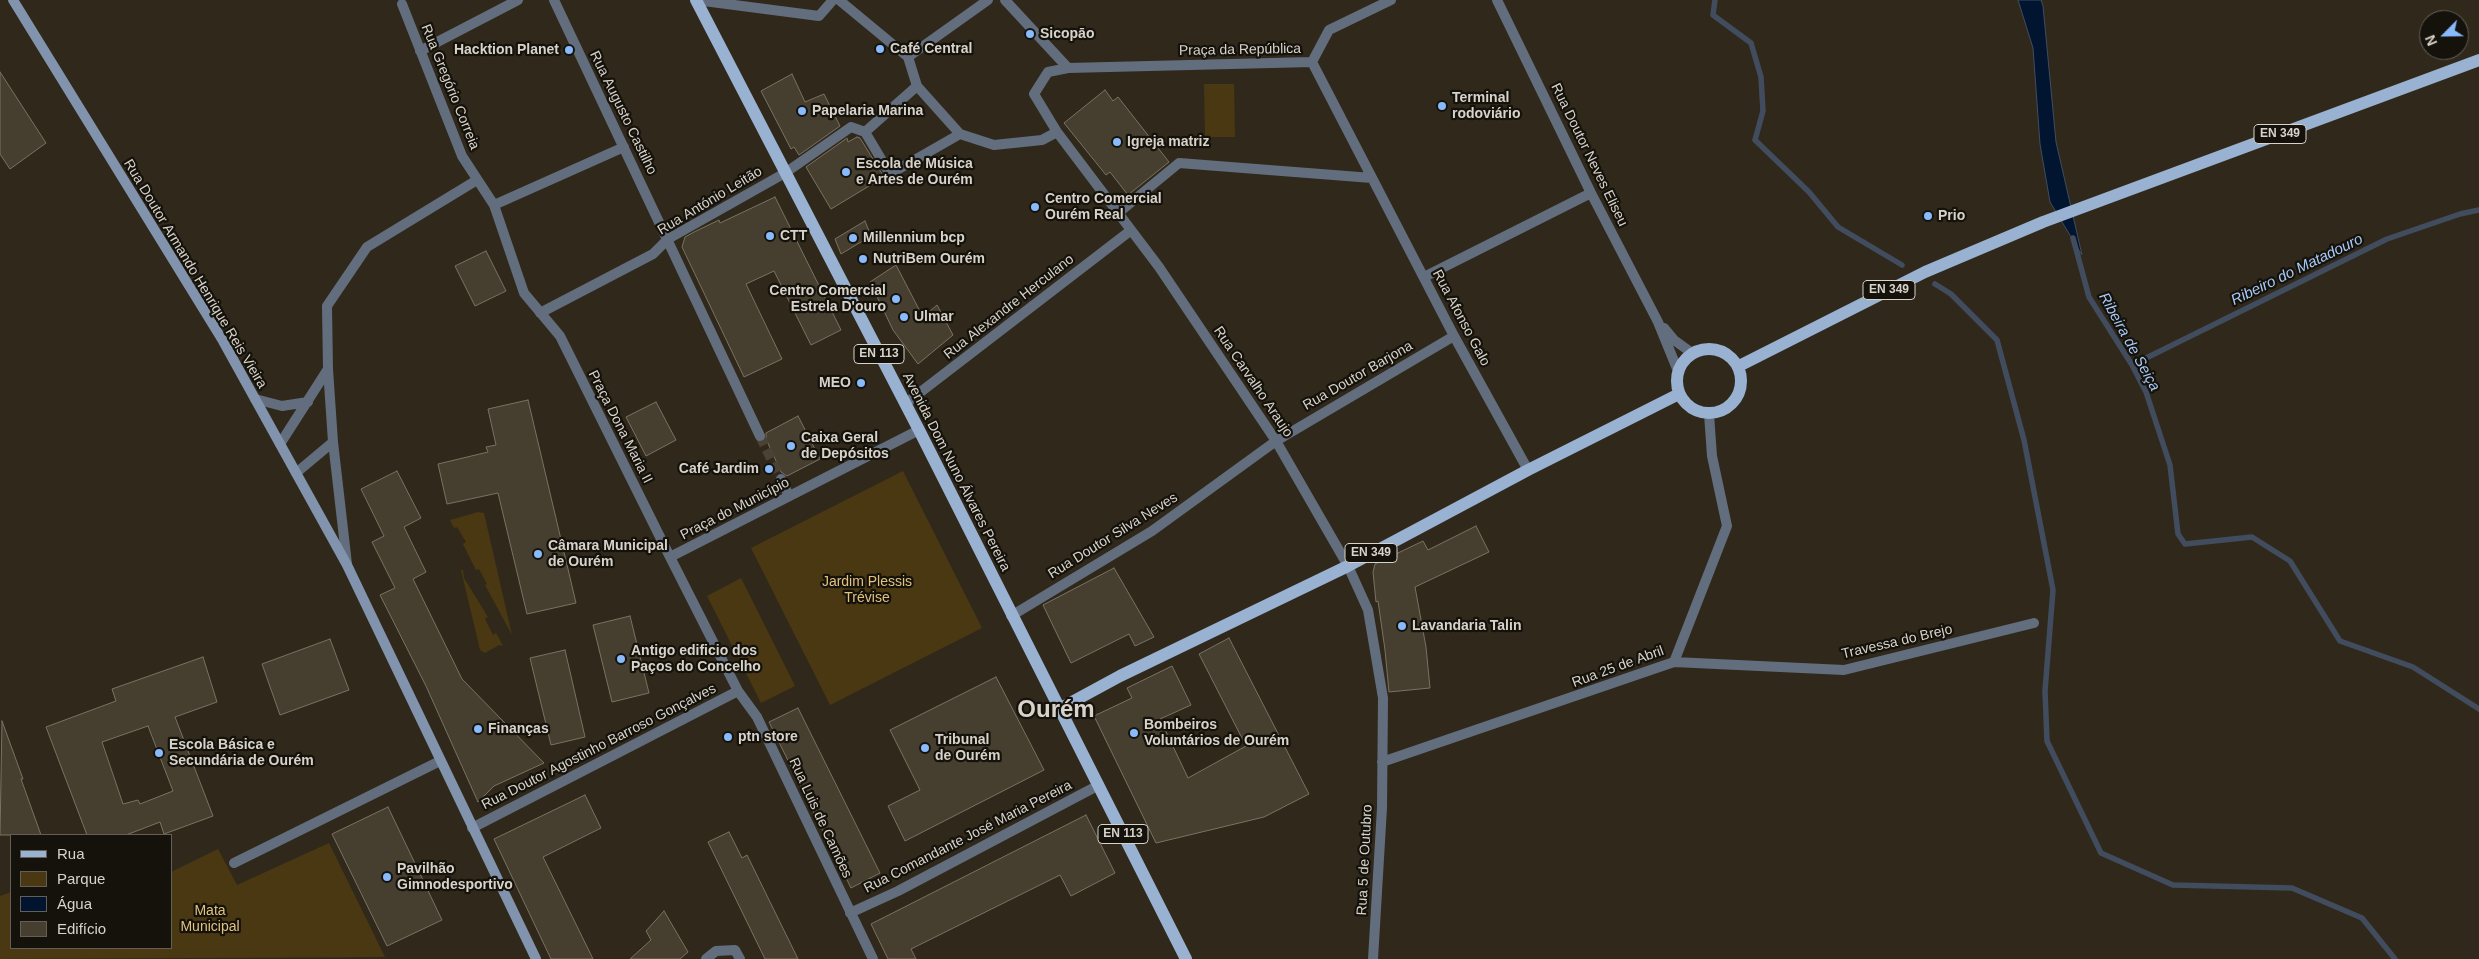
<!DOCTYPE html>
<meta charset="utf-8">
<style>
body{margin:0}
#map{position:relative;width:2479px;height:959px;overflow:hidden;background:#30291b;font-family:Arial,sans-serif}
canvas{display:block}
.legend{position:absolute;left:10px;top:834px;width:162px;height:115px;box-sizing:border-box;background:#15120c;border:1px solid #635f58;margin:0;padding:6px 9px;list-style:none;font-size:15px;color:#d7d3ca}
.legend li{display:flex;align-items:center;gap:10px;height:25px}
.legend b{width:25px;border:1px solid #635f58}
.north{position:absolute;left:2419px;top:10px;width:50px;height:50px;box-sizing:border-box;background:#15120c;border:1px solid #635f58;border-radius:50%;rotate:247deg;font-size:14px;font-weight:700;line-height:20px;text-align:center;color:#d7d3ca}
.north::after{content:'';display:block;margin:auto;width:18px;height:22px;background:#88bafc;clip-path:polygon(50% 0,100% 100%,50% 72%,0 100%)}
</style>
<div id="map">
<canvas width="2479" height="959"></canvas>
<ul class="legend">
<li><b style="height:6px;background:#9ab2d2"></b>Rua</li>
<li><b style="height:14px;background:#493811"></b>Parque</li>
<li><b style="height:14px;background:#011430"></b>Água</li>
<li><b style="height:14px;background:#463f30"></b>Edifício</li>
</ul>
<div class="north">N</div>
</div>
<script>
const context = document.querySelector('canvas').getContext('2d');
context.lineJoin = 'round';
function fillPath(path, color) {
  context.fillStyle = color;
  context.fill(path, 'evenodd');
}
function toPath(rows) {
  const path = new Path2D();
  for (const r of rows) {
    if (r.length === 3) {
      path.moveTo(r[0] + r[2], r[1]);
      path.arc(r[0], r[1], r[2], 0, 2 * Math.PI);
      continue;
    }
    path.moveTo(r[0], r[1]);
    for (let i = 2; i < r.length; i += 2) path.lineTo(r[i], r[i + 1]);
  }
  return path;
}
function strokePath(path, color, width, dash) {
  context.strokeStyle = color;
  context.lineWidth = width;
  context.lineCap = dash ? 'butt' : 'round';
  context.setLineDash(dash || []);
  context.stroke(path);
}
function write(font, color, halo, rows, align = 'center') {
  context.font = font + ' Arial,sans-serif';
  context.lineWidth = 4.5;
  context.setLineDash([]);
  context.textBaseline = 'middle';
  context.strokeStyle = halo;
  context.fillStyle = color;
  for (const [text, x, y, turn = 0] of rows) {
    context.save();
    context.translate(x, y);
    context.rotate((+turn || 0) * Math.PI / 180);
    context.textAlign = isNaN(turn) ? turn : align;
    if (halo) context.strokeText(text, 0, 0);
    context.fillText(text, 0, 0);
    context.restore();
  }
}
fillPath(toPath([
 [1204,84,1234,84,1235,137,1205,137],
 [903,471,982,628,830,705,751,548],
 [478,512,484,513,512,635,485,585,487,584,479,569,476,570,463,544,466,542,457,527,454,528,450,520],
 [461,570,463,570,464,578,488,617,485,619,493,635,496,633,503,646,499,645,485,653,480,650],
 [741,578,795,686,761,703,707,596],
 [329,843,385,957,0,959,0,896,11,892,11,948,171,948,171,872,218,849,237,885]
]), '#493811');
const water = toPath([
 [2018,0,2041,0,2043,6,2056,142,2082,255,2050,202,2040,144,2033,48,2018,0]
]);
fillPath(water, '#011430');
strokePath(water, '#414d5e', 1);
strokePath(toPath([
 [1715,0,1713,15,1751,43,1761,77,1763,111,1755,140,1809,192,1838,227,1902,265],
 [2073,238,2089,297,2132,365,2146,392,2170,465,2178,534,2185,544,2252,537,2290,561,2340,641,2413,667,2479,709],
 [1935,284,1951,294,1997,340,2024,440,2053,590,2045,691,2047,741,2101,853,2173,885,2292,888,2362,918,2395,959],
 [2132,365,2387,239,2460,214,2479,210]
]), '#414d5e', 5.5);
const building = toPath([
 [0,72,46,143,10,169,0,154,0,72],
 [792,74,805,102,824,94,840,126,799,155,794,147,791,149,761,91,792,74],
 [1105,90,1113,101,1118,97,1169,162,1128,195,1110,172,1106,175,1064,123,1105,90],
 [857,137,860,138,884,177,831,209,806,167,847,138,848,142,857,137],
 [775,197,841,330,811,345,774,271,746,284,782,359,744,377,682,247,685,237,694,232,719,220,720,223,775,197],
 [865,221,871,236,841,254,835,239,865,221],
 [486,251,506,291,475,306,455,266,486,251],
 [896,265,923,317,937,305,953,335,918,364,893,330,870,282,896,265],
 [528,400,576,603,527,614,498,493,447,504,438,464,488,452,486,447,496,445,488,409,528,400],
 [656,402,676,440,646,456,626,417,656,402],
 [798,416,820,459,787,476,781,472,766,439,766,433,798,416],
 [397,471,421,518,404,527,426,572,413,579,462,679,544,763,494,786,478,802,426,686,380,595,395,588,372,542,384,536,361,489,397,471],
 [1476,526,1489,552,1415,587,1426,647,1430,688,1389,692,1385,650,1378,601,1376,602,1373,572,1375,564,1423,541,1428,550,1476,526],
 [1114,568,1154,637,1135,646,1129,634,1071,663,1043,605,1114,568],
 [630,616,649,693,612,702,593,625,630,616],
 [1229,638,1309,794,1264,817,1156,843,1094,716,1132,698,1127,688,1172,666,1191,705,1160,719,1188,778,1246,746,1199,654,1229,638],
 [330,639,349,690,280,715,262,664,330,639],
 [565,650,585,737,551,745,530,658,565,650],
 [203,657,217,702,175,717,213,816,164,834,160,822,126,835,87,835,46,727,116,701,112,689,203,657],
 [148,726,173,791,140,804,138,800,123,804,102,742,148,726],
 [996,677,1044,770,905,841,888,806,920,790,890,730,996,677],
 [798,708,880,873,851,888,769,722,798,708],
 [2,721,23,779,21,779,41,835,0,835,2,721],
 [585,795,601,828,543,857,593,959,551,959,494,839,585,795],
 [388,807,442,920,387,946,332,834,388,807],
 [1086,815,1115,873,1071,896,1060,875,911,949,916,959,888,959,871,924,1086,815],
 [729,832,742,858,747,855,798,959,765,959,708,842,729,832],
 [664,911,688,952,680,959,630,959,651,940,646,931,664,911]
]);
fillPath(building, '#463f30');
strokePath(building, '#7a7262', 1);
strokePath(toPath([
 [760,436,781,479]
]), '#494235', 10, [10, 5]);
strokePath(toPath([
 [554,0,760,436],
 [696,0,819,16,833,0],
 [839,0,908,57,988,0],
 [1005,0,1068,68],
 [1497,0,1591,193,1658,322,1678,371],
 [402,4,462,156,494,205,524,293,560,336,670,557],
 [420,51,518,0],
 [908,57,917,86],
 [1312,62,1329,30,1391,0],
 [865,132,917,86,960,134,994,145,1042,140,1057,132],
 [865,132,890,174,960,134],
 [494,205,624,147],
 [1117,214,1179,163,1372,178],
 [1424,277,1591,193],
 [540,313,653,254,668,239,785,173,851,127,865,132],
 [1664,328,1674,340,1692,353],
 [255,399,282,406,308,402],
 [905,404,1130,231],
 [280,444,328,369],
 [296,473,333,442],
 [781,479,789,496],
 [347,564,333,442,328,369,327,306,367,247,477,180],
 [1011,616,1152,531,1276,441,1454,336],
 [1674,662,1727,526,1712,456,1709,414],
 [1382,762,1674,662,1844,670,2034,623],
 [472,828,738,691],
 [234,863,440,761],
 [850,913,898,891,1099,785],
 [716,951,735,950,740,959],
 [706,959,716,951],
 [873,959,757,717,738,691,670,557,919,430],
 [1373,959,1382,808,1383,698,1368,610,1348,566,1276,441,1159,267,1057,132,1034,94,1048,72,1068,68,1312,62,1454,336,1528,470]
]), '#626e7e', 10);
strokePath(toPath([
 [13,0,223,341,347,565,536,959]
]), '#8294ad', 10);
strokePath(toPath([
 [696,0,919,430,1186,959],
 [1709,381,32],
 [1739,366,1925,272,2043,222,2479,60],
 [1061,708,1120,676,1348,566,1528,470,1679,394]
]), '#9ab2d2', 12);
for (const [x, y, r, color] of [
 [1030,34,5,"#88bafc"],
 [880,49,5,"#88bafc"],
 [569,50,5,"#88bafc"],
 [1442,106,5,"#88bafc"],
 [802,111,5,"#88bafc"],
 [1117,142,5,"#88bafc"],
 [846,172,5,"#88bafc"],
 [1035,207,5,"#88bafc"],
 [1928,216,5,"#88bafc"],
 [770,236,5,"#88bafc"],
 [853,238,5,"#88bafc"],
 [863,259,5,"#88bafc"],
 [896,299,5,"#88bafc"],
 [904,317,5,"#88bafc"],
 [861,383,5,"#88bafc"],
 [791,446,5,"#88bafc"],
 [769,469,5,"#88bafc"],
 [538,554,5,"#88bafc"],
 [1402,626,5,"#88bafc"],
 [621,659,5,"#88bafc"],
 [478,729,5,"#88bafc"],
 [1134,733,5,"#88bafc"],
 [728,737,5,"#88bafc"],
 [925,748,5,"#88bafc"],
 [159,753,5,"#88bafc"],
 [387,877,5,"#88bafc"]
]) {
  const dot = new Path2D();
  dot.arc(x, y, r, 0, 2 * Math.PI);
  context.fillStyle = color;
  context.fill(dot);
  strokePath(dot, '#15120c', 2);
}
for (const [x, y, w] of [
 [2280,134,52],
 [1889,290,52],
 [879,354,50],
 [1371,553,52],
 [1123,834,50]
]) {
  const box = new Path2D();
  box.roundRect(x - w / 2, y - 9.5, w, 19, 4);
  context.fillStyle = '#15120c';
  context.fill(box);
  strokePath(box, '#d7d3ca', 1);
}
write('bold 12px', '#d7d3ca', null, [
 ["EN 349",2280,134],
 ["EN 349",1889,290],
 ["EN 113",879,354],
 ["EN 349",1371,553],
 ["EN 113",1123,834]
]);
write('bold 14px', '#d7d3ca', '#15120c', [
 ["Sicopāo",1040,34],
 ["Café Central",890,49],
 ["Hacktion Planet",559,50,"right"],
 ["Terminal",1452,98],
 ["rodoviário",1452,114],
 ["Papelaria Marina",812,111],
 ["Igreja matriz",1127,142],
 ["Escola de Música",856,164],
 ["e Artes de Ourém",856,180],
 ["Centro Comercial",1045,199],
 ["Ourém Real",1045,215],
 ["Prio",1938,216],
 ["CTT",780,236],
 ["Millennium bcp",863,238],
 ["NutriBem Ourém",873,259],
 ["Centro Comercial",886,291,"right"],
 ["Estrela D'ouro",886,307,"right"],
 ["Ulmar",914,317],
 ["MEO",851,383,"right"],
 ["Caixa Geral",801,438],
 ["de Depósitos",801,454],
 ["Café Jardim",759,469,"right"],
 ["Câmara Municipal",548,546],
 ["de Ourém",548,562],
 ["Lavandaria Talin",1412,626],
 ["Antigo edificio dos",631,651],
 ["Paços do Concelho",631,667],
 ["Bombeiros",1144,725],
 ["Voluntários de Ourém",1144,741],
 ["Finanças",488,729],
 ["ptn store",738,737],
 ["Tribunal",935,740],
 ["de Ourém",935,756],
 ["Escola Básica e",169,745],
 ["Secundária de Ourém",169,761],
 ["Pavilhão",397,869],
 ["Gimnodesportivo",397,885]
], 'left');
write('14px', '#d7d3ca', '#15120c', [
 ["Praça da República",1240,50,-1],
 ["Rua Gregório Correia",450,87,68],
 ["Rua Augusto Castilho",623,113,64],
 ["Rua Doutor Neves Eliseu",1589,155,64],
 ["Rua António Leitão",710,201,-31],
 ["Rua Doutor Armando Henrique Reis Vieira",195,274,59],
 ["Rua Alexandre Herculano",1009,307,-38],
 ["Rua Afonso Galo",1461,318,62],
 ["Rua Doutor Barjona",1358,376,-30],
 ["Rua Carvalho Araujo",1253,382,56],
 ["Praça Dona Maria II",620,427,63],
 ["Avenida Dom Nuno Álvares Pereira",956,472,63],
 ["Praça do Município",735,509,-27],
 ["Rua Doutor Silva Neves",1113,536,-32],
 ["Travessa do Brejo",1897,642,-13],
 ["Rua 25 de Abril",1618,667,-20],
 ["Rua Doutor Agostinho Barroso Gonçalves",599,747,-27],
 ["Rua Luis de Camões",820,818,65],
 ["Rua Comandante José Maria Pereira",968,837,-27],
 ["Rua 5 de Outubro",1365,860,-87]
]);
write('14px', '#e1c27e', '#15120c', [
 ["Jardim Plessis",867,582],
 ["Trévise",867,598],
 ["Mata",210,911],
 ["Municipal",210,927]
]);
write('italic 15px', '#a8caf8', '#15120c', [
 ["Ribeiro do Matadouro",2297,270,-26],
 ["Ribeira de Seiça",2129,342,61]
]);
write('bold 24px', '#d7d3ca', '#15120c', [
 ["Ourém",1056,710]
]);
</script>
